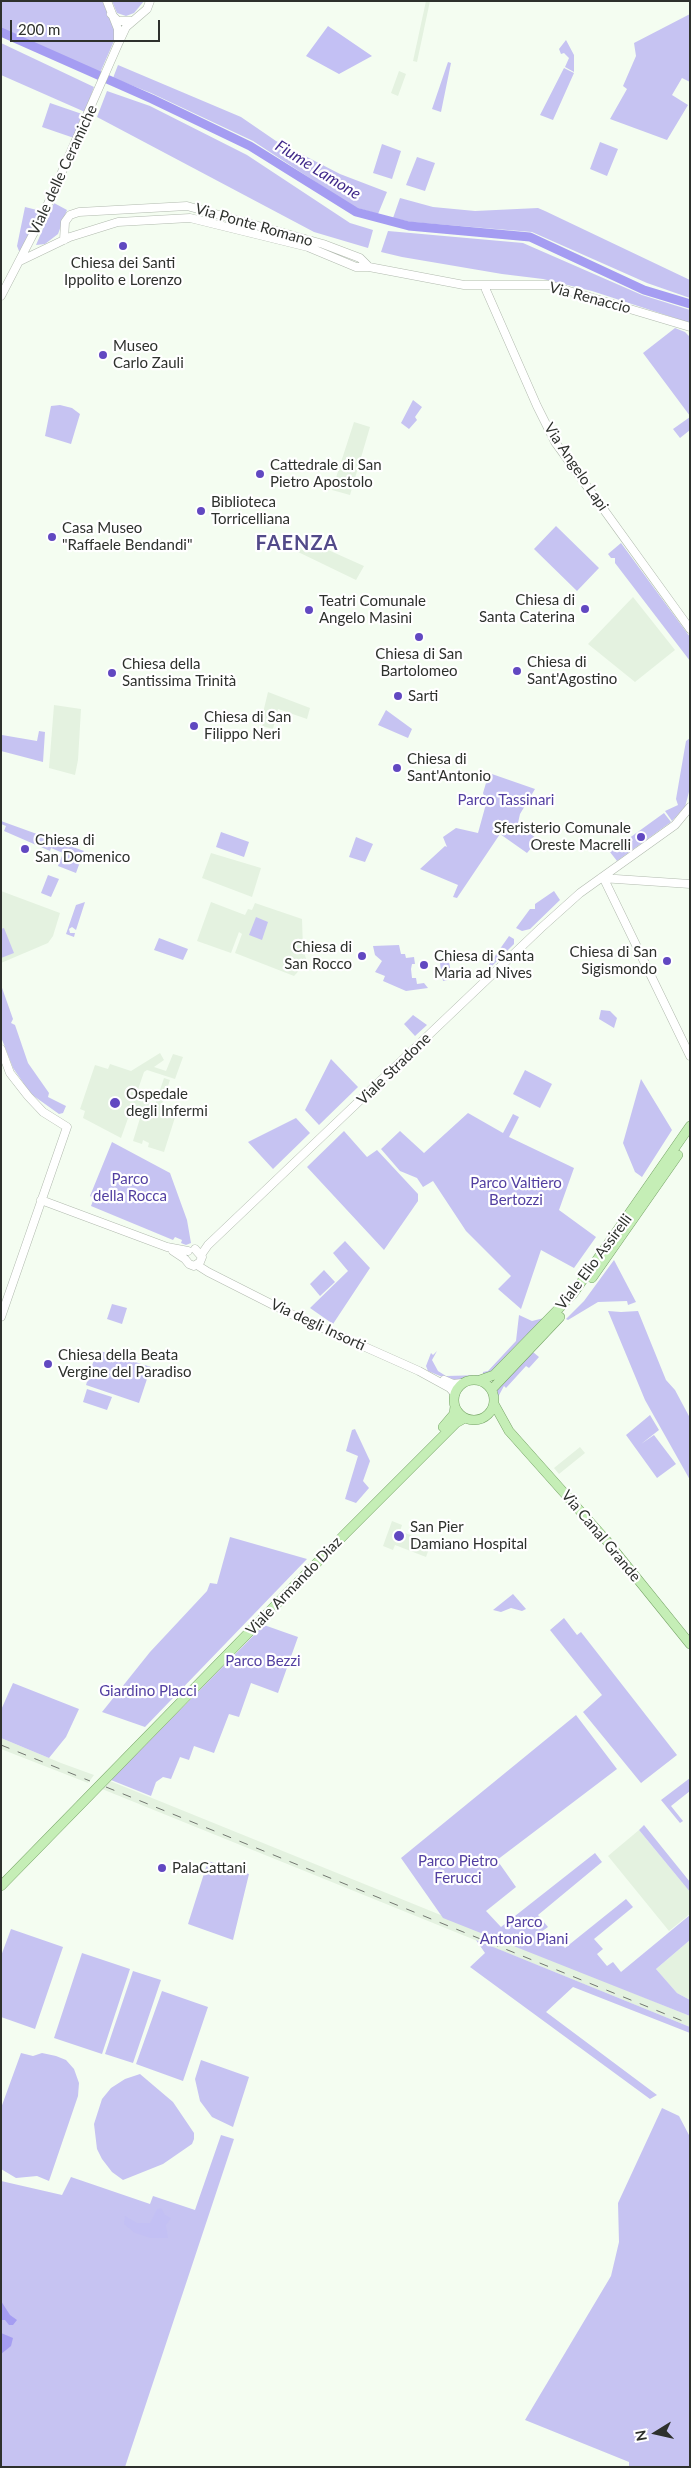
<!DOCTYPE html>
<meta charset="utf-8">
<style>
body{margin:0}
#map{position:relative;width:691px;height:2468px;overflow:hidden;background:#f4fdf1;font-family:Lato,sans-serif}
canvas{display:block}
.frame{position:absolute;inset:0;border:2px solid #2e312d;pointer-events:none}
.north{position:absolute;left:631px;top:2408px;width:50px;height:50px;-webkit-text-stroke:4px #fff;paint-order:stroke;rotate:260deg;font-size:14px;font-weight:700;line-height:20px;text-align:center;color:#2e312d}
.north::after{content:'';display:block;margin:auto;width:18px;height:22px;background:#2e312d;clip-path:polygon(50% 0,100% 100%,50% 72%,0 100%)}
.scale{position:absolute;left:10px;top:20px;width:150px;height:22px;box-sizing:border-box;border:2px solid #2e312d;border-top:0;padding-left:6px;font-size:15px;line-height:18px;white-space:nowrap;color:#2e312d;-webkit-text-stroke:4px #fff;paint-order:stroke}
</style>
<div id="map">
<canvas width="691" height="2468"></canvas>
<div class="frame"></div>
<div class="north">N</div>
<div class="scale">200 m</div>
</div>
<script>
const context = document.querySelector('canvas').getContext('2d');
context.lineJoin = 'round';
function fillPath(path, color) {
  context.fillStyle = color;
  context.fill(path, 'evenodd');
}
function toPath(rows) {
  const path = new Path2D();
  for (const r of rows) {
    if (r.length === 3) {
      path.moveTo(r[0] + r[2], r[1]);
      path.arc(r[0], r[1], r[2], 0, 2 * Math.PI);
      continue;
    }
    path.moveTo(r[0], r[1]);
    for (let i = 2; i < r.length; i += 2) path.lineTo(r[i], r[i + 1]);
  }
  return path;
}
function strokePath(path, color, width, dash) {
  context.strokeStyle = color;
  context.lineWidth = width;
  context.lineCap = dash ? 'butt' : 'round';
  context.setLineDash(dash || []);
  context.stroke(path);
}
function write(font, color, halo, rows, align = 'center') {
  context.font = font + ' Lato,sans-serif';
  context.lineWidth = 4.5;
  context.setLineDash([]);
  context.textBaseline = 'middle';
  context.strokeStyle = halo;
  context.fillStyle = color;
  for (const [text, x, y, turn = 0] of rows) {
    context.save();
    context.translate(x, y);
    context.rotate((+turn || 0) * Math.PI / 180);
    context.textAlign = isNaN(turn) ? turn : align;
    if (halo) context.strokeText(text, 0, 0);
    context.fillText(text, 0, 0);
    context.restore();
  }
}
fillPath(toPath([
 [426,1,430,1,417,62,413,61],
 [399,71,406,74,398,96,391,93],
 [354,422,370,427,350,495,332,490],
 [299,537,364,566,356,580,294,550],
 [633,597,675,650,635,682,588,644],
 [268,692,310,708,307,719,278,709,273,729,262,726,265,718,262,717],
 [54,705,81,709,78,760,75,775,49,768],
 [211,853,261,868,252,897,202,878],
 [1,891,60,913,53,936,48,943,1,963],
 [211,902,245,915,248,909,252,910,255,903,302,919,303,949,307,962,294,976,235,953,242,934,239,932,231,953,197,941],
 [160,1053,164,1060,154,1067,166,1071,173,1054,183,1057,175,1079,147,1070,144,1072,135,1098,155,1105,164,1078,170,1080,161,1107,168,1109,169,1105,178,1108,164,1152,148,1147,149,1143,143,1140,142,1144,133,1141,141,1115,146,1117,147,1112,144,1111,143,1114,132,1107,121,1138,83,1118,85,1111,80,1109,95,1065,108,1069,110,1064,131,1071],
 [580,1447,585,1453,559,1474,554,1468],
 [392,1521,402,1525,400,1531,431,1543,426,1557,395,1545,393,1550,383,1546],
 [1,1738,61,1763,94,1775,88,1783,1,1749],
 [110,1781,690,2016,690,2027,102,1789],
 [639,1830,690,1892,690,1914,669,1931,608,1856],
 [690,1940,690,2000,677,1993,656,1969]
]), '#e4f2e0');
fillPath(toPath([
 [1,1,103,1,115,30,114,41,100,73,1,32],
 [112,1,144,1,134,13,126,16,117,13],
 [690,14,690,82,682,78,672,95,688,105,667,140,610,119,627,89,623,86,636,56,634,43],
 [566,40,574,55,574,72,565,67,569,58,564,53,561,54,559,49],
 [1,43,94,87,85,112,1,75],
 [448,62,451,63,441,112,432,109],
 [118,65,241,117,276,141,340,174,387,192,378,214,354,207,253,141,151,93,113,78],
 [564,68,574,73,553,120,540,115],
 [107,91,150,106,247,155,350,223,373,230,368,248,314,232,97,117],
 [50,103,82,114,74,138,42,127],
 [600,142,618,149,607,176,590,169],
 [382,144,401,151,392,179,373,173],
 [417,157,435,163,425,191,406,185],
 [400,198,433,207,475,211,538,208,545,211,690,280,690,298,647,283,532,232,411,222,393,218],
 [54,203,67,210,58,234,45,244,36,245],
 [25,207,41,211,23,250,19,251,17,246],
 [388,231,523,243,642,295,690,310,690,323,592,291,543,279,502,274,402,257,381,252],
 [675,328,685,332,690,337,690,416,643,353],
 [413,400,422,407,415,417,417,420,409,429,401,423],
 [60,405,72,408,80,414,71,444,45,436,51,406],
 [690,417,690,430,680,438,673,429],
 [556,526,599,568,577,591,534,549],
 [621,543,690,637,690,661,615,563,615,558,611,558,608,554],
 [386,710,412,729,408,738,378,725],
 [39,731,45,732,43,762,1,751,2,735,37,741],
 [690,738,690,788,685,807,672,821,665,811,678,805,676,799,686,741],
 [489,773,535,789,520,814,518,823,538,840,527,853,500,834,457,898,453,897,458,885,420,869,445,846,447,847,443,837,456,828,478,833,486,804,483,793],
 [664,813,671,822,617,861,610,852],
 [1,821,84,851,76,873,58,866,63,853,51,848,50,851,4,831,6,826,1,824],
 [221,832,249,842,244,857,216,847],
 [356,837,373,844,365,862,349,857],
 [48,875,59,879,51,897,41,893],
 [554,891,560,900,530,929,522,931,516,928,530,909,535,909,535,904],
 [85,902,76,930,72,927,69,929,70,933,75,933,74,937,66,934,76,905],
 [256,917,268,922,262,940,249,935],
 [4,928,14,953,1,958,1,929],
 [509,936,514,939,514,944,489,969,488,966],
 [159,938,188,949,183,960,154,950],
 [399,945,401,954,405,954,406,958,414,957,415,964,412,964,411,969,412,978,416,978,417,984,424,983,428,988,406,991,383,981,385,976,375,972,382,961,375,955,373,946],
 [448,956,452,979,443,981,439,958],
 [1,985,13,1019,11,1023,15,1025,28,1063,49,1093,48,1097,66,1106,63,1113,59,1114,31,1094,13,1068,1,1037],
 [601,1010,610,1011,617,1018,614,1028,599,1019],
 [413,1015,427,1025,415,1036,404,1024],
 [331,1059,358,1087,319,1125,305,1110],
 [525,1070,552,1084,540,1108,513,1094],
 [641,1079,672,1130,642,1177,635,1172,623,1143],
 [468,1113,503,1133,513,1114,519,1117,509,1137,574,1168,559,1210,596,1237,574,1268,541,1250,521,1309,498,1289,511,1276,466,1231,433,1181,423,1187,417,1178,400,1171,381,1149,400,1131,424,1153],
 [296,1118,310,1133,273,1169,248,1142],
 [344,1131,367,1157,377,1150,418,1194,418,1201,384,1250,307,1167],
 [112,1142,170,1173,187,1220,191,1243,186,1245,181,1243,182,1240,175,1237,173,1240,91,1206,94,1198,90,1196],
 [345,1241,370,1268,333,1324,310,1308,348,1271,333,1253],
 [614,1260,636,1302,628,1305,627,1301,598,1302,568,1320,566,1319,584,1301],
 [324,1270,335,1282,320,1296,310,1284],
 [112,1304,127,1308,122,1324,107,1319],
 [608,1311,621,1312,638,1311,666,1380,675,1390,690,1418,690,1480,645,1400],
 [519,1315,532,1321,548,1317,490,1376,469,1377,452,1381,428,1371,426,1366,431,1353,433,1355,437,1351,432,1360,438,1371,446,1376,483,1375,483,1372,488,1371,516,1341],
 [97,1350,151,1367,139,1403,86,1385],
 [533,1352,539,1357,529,1368,526,1366,506,1388,504,1386,498,1397,497,1390],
 [87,1389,112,1397,107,1410,83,1402],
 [650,1415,659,1430,641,1444,654,1435,676,1464,657,1478,626,1435],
 [355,1429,370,1461,363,1481,369,1488,356,1503,345,1499,358,1456,346,1451,352,1430],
 [230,1537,307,1559,145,1727,102,1712,150,1652,207,1591,210,1583,217,1584],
 [513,1594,526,1609,522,1611,511,1608,501,1612,493,1610],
 [564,1618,577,1635,581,1632,677,1755,641,1783,583,1712,602,1695,550,1630],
 [264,1625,298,1637,278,1693,251,1683,239,1717,229,1714,214,1753,194,1746,189,1760,180,1757,171,1779,163,1777,156,1782,151,1796,111,1780],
 [13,1683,79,1709,66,1737,49,1758,1,1738,1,1710],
 [576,1715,617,1769,497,1860,516,1887,486,1911,501,1927,595,1853,602,1862,538,1915,548,1927,541,1932,550,1943,556,1938,565,1948,626,1899,633,1907,594,1939,603,1949,597,1954,607,1966,613,1962,621,1972,690,1915,690,1940,656,1969,677,1993,690,2000,690,2016,443,1918,401,1858],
 [690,1778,690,1791,671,1806,683,1821,680,1823,661,1800],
 [644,1825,690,1882,690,1892,639,1830],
 [208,1861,249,1874,233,1940,188,1924],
 [11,1929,63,1947,35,2029,1,2017,1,1956],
 [476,1940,690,2027,690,2033,573,1987,546,2012,657,2095,650,2099,470,1967,485,1953],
 [82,1953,130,1969,102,2054,54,2038],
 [133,1971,161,1980,133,2063,105,2054],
 [162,1991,208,2007,183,2081,136,2064],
 [21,2053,33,2056,42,2053,56,2056,66,2060,74,2069,79,2083,78,2096,49,2181,37,2176,16,2178,1,2169,1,2108],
 [201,2060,249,2077,233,2127,212,2117,200,2101,195,2079],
 [140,2074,173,2102,194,2133,194,2139,192,2144,163,2164,123,2180,112,2172,102,2159,97,2149,94,2124,102,2099,111,2088,125,2079],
 [662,2108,679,2116,690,2137,690,2467,629,2467,629,2462,525,2420,611,2276,619,2242,618,2203],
 [221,2135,234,2139,125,2467,1,2467,1,2181,62,2195,71,2177,150,2204,153,2196,195,2210]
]), '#c6c3f2');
fillPath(toPath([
 [328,26,372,56,339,74,306,56],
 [161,2208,165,2215,171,2218,166,2225,168,2238,150,2238,135,2233,124,2224,125,2216,137,2223,150,2223,157,2209]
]), '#c3c0f4');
fillPath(toPath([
 [1,2301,10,2315,17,2320,13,2325,9,2325,5,2320,1,2320],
 [1,2333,13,2338,11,2346,1,2354]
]), '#a59df2');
strokePath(toPath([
 [1,32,152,99,250,146,356,212,409,226,530,237,644,290,690,304]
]), '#a59df2', 9);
const secondary = toPath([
 [107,1,118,29,118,40],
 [111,14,118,21,133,21,147,9,150,1],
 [64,240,65,222,70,215,79,212,187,206,323,244,360,258,369,267],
 [20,261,70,237,118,222,190,218,308,247,356,267,369,267,464,285,549,285,690,327],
 [486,290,537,406,555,442,690,629],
 [1,296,43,215,119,42,126,27,133,21],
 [603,877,690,1056],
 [601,878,690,884],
 [1,1049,10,1073,28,1096,43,1112,67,1127,1,1317],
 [41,1200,167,1247,188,1251],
 [173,1251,185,1259,189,1264,194,1266,200,1262,202,1257,195,1249],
 [201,1255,208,1245,541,928,580,893,675,825,690,807],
 [197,1265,208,1272,291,1314,419,1371,450,1388,455,1394],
 [444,1380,453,1384,462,1383]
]);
const primary = toPath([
 [592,1278,678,1155],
 [474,1400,20],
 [480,1380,494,1375,573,1294,690,1126],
 [492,1389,560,1317],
 [494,1404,509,1431,606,1540,690,1644],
 [443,1427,454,1414,455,1406],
 [1,1886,346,1533,456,1423,465,1418]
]);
strokePath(secondary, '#b1baae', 9);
strokePath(primary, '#77a467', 10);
strokePath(secondary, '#fff', 8);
strokePath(primary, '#c5eeb6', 9);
strokePath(toPath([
 [1,1745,90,1781],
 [106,1787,690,2024]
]), '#737871', 1, [9, 9]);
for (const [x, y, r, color] of [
 [123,246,5,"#6148c1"],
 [103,355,5,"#6148c1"],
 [260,474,5,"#6148c1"],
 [201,511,5,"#6148c1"],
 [52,537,5,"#6148c1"],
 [585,609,5,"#6148c1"],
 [309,610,5,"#6148c1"],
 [419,637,5,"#6148c1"],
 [517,671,5,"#6148c1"],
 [112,673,5,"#6148c1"],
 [398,696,5,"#6148c1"],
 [194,726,5,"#6148c1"],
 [397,768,5,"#6148c1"],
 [641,837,5,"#6148c1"],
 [25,849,5,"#6148c1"],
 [362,956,5,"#6148c1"],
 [667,961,5,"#6148c1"],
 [424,965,5,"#6148c1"],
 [115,1103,6,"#6148c1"],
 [48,1364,5,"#6148c1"],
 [399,1536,6,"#6148c1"],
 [162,1868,5,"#6148c1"]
]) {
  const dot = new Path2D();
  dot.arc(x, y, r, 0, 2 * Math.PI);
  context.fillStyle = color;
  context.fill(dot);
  strokePath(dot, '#fff', 2);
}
write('15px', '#2e312d', '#fff', [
 ["Viale delle Ceramiche",63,170,-65],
 ["Via Ponte Romano",254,225,16],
 ["Via Renaccio",590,298,15],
 ["Via Angelo Lapi",576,467,56],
 ["Viale Stradone",394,1069,-44],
 ["Viale Elio Assirelli",594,1262,-53],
 ["Via degli Insorti",318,1325,25],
 ["Via Canal Grande",601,1536,50],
 ["Viale Armando Diaz",294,1586,-46]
]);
write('15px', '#2e312d', '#fff', [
 ["Chiesa dei Santi",123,263,"center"],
 ["Ippolito e Lorenzo",123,280,"center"],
 ["Museo",113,346],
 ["Carlo Zauli",113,363],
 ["Cattedrale di San",270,465],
 ["Pietro Apostolo",270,482],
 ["Biblioteca",211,502],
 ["Torricelliana",211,519],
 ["Casa Museo",62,528],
 ["\"Raffaele Bendandi\"",62,545],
 ["Chiesa di",575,600,"right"],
 ["Santa Caterina",575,617,"right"],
 ["Teatri Comunale",319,601],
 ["Angelo Masini",319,618],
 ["Chiesa di San",419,654,"center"],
 ["Bartolomeo",419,671,"center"],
 ["Chiesa di",527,662],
 ["Sant'Agostino",527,679],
 ["Chiesa della",122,664],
 ["Santissima Trinità",122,681],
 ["Sarti",408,696],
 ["Chiesa di San",204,717],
 ["Filippo Neri",204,734],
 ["Chiesa di",407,759],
 ["Sant'Antonio",407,776],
 ["Sferisterio Comunale",631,828,"right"],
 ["Oreste Macrelli",631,845,"right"],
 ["Chiesa di",35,840],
 ["San Domenico",35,857],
 ["Chiesa di",352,947,"right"],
 ["San Rocco",352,964,"right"],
 ["Chiesa di San",657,952,"right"],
 ["Sigismondo",657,969,"right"],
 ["Chiesa di Santa",434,956],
 ["Maria ad Nives",434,973],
 ["Ospedale",126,1094],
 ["degli Infermi",126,1111],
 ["Chiesa della Beata",58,1355],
 ["Vergine del Paradiso",58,1372],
 ["San Pier",410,1527],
 ["Damiano Hospital",410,1544],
 ["PalaCattani",172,1868]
], 'left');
write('15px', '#523fa1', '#fff', [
 ["Parco Tassinari",506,800],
 ["Parco",130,1179],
 ["della Rocca",130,1196],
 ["Parco Valtiero",516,1183],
 ["Bertozzi",516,1200],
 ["Parco Bezzi",263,1661],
 ["Giardino Placci",148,1691],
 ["Parco Pietro",458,1861],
 ["Ferucci",458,1878],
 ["Parco",524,1922],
 ["Antonio Piani",524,1939]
]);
write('italic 16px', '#40298a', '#fff', [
 ["Fiume Lamone",318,170,32]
]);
context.letterSpacing = '1px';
write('bold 20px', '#524a89', '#fff', [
 ["FAENZA",297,544]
]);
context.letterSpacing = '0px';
</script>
